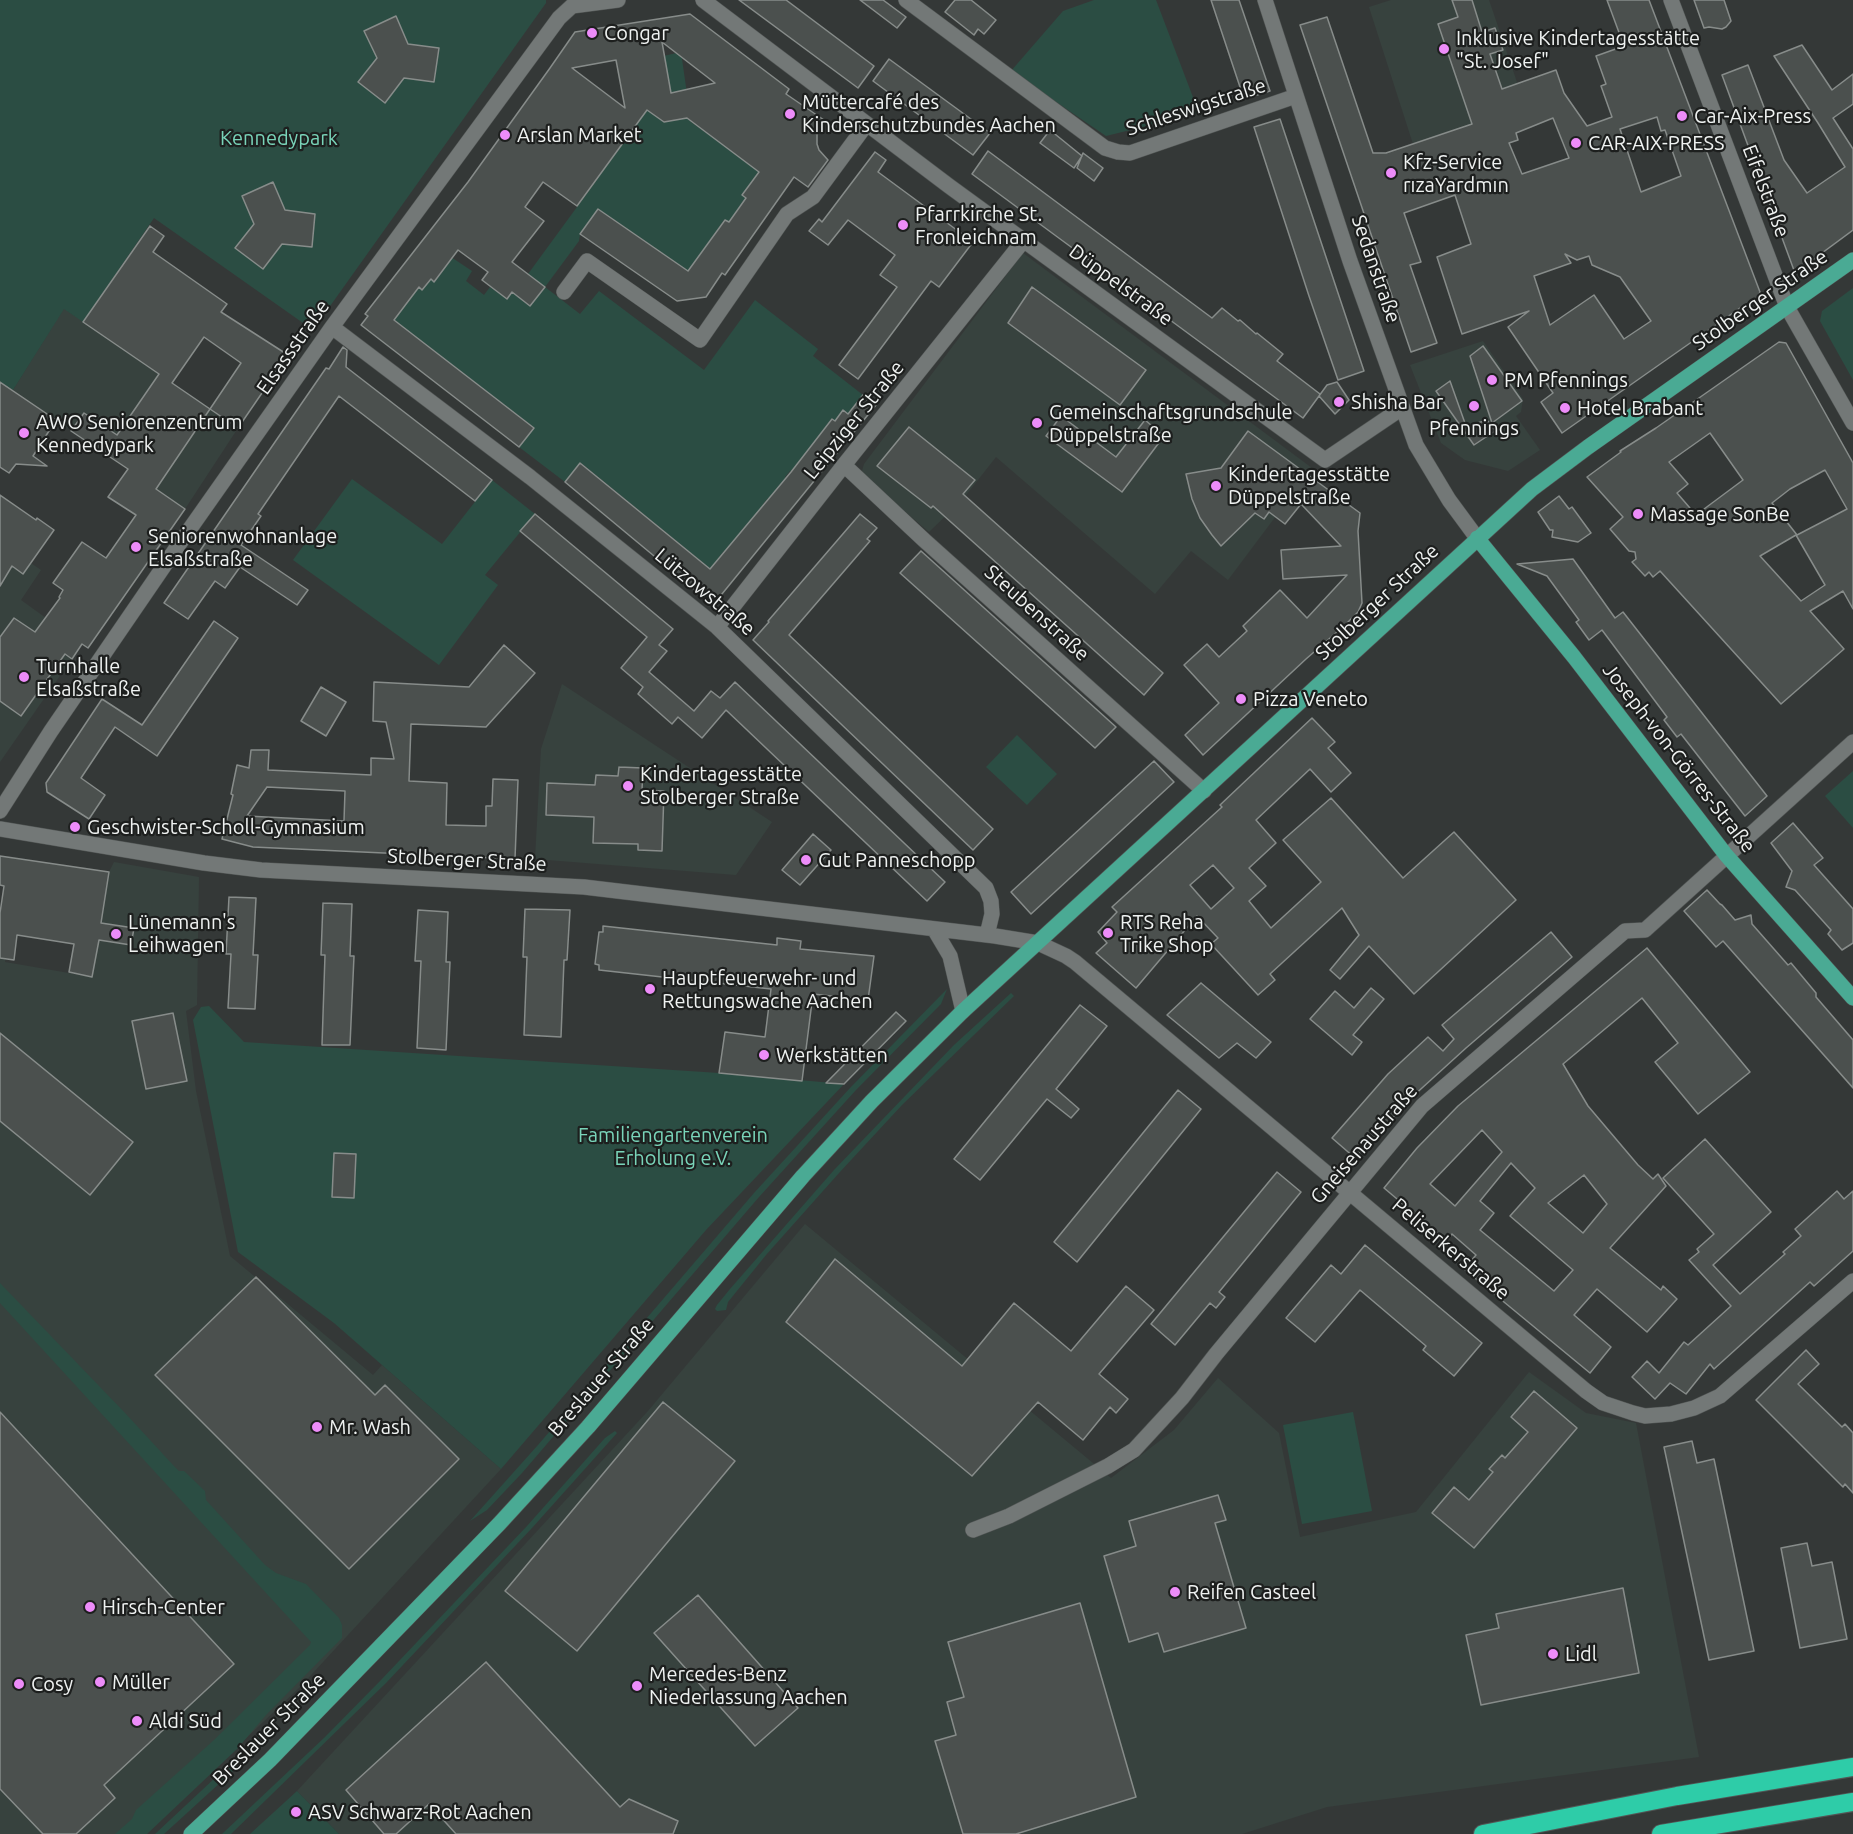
<!DOCTYPE html>
<meta charset="utf-8">
<style>
body{margin:0}
canvas{display:block;background:#343837}
</style>
<canvas width="1853" height="1834"></canvas>
<script>
const context = document.querySelector('canvas').getContext('2d');
context.lineJoin = 'round';
function fillPath(path, color) {
  context.fillStyle = color;
  context.fill(path, 'evenodd');
}
function toPath(rows) {
  const path = new Path2D();
  for (const r of rows) {
    path.moveTo(r[0], r[1]);
    for (let i = 2; i < r.length; i += 2) path.lineTo(r[i], r[i + 1]);
  }
  return path;
}
function strokePath(path, color, width, dash) {
  context.strokeStyle = color;
  context.lineWidth = width;
  context.lineCap = dash ? 'butt' : 'round';
  context.setLineDash(dash || []);
  context.stroke(path);
}
function write(font, color, halo, rows, align = 'center') {
  context.font = font + ' Ubuntu,sans-serif';
  context.lineWidth = 4.5;
  context.setLineDash([]);
  context.textBaseline = 'middle';
  context.strokeStyle = halo;
  context.fillStyle = color;
  for (const [text, x, y, turn = 0] of rows) {
    context.save();
    context.translate(x, y);
    context.rotate((+turn || 0) * Math.PI / 180);
    context.textAlign = isNaN(turn) ? turn : align;
    if (halo) context.strokeText(text, 0, 0);
    context.fillText(text, 0, 0);
    context.restore();
  }
}
fillPath(toPath([
 [1391,0,1489,0,1520,91,1509,113,1413,144,1369,7],
 [1023,253,1312,468,1228,580,1191,551,1155,594,996,457,963,499,929,532,863,476,862,471,864,464],
 [64,308,238,428,185,509,13,390],
 [1483,341,1523,399,1521,412,1516,416,1540,450,1508,471,1465,460,1441,443,1410,365],
 [0,542,41,570,21,600,82,644,0,762],
 [562,684,772,822,736,875,535,859,541,749],
 [114,862,199,877,197,1005,186,1011,196,1091,230,1256,373,1375,382,1365,501,1469,300,1687,145,1834,0,1834,0,939,8,941,5,962,92,977,109,872],
 [805,1224,1111,1478,1174,1430,1218,1378,1279,1433,1300,1537,1416,1512,1529,1372,1586,1413,1636,1423,1699,1757,1327,1807,1242,1834,339,1834,297,1791,648,1411]
]), '#37423e');
fillPath(toPath([
 [0,0,546,0,546,3,313,330,154,218,83,322,64,309,13,390,0,382],
 [1094,0,1156,0,1199,113,1106,136,1011,71,1063,11],
 [681,52,691,122,741,158,790,137,756,176,742,195,746,197,735,213,732,225,724,220,699,256,699,270,677,274,672,260,598,209,580,234,579,241,545,287,580,314,599,291,704,370,755,300,818,349,813,356,863,395,848,414,843,411,835,421,831,419,827,425,829,427,813,447,811,445,807,451,808,452,791,472,790,471,785,477,787,479,771,499,768,498,763,504,765,506,748,526,746,525,741,531,743,533,727,553,724,551,719,557,721,559,712,570,581,463,565,482,519,447,534,428,394,320,419,287,422,290,431,279,434,282,442,272,438,269,448,255,472,271,466,281,484,295,490,287,507,299,512,292,530,306,545,287,528,274,596,181,599,174,647,110,672,97,665,61,659,57],
 [1853,288,1853,380,1820,321,1822,311],
 [352,479,442,544,492,480,535,514,485,575,498,585,439,665,293,560],
 [1017,735,1057,774,1027,805,986,767],
 [1853,771,1853,828,1825,796],
 [947,989,941,1004,856,1090,759,1197,522,1473,487,1510,470,1521,538,1445,754,1193,850,1088],
 [1011,993,1014,996,902,1105,839,1173,766,1255,728,1302,726,1310,717,1311,715,1309,717,1305,730,1289,834,1170,954,1045],
 [209,1006,244,1042,719,1073,844,1084,706,1230,501,1469,334,1323,238,1252,193,1020,201,1007],
 [0,1283,126,1414,173,1465,179,1471,184,1471,205,1491,206,1500,265,1565,276,1573,306,1584,339,1618,342,1625,342,1638,266,1715,237,1749,147,1834,115,1834,132,1819,136,1810,214,1740,310,1645,311,1642,0,1303],
 [1353,1412,1372,1511,1302,1524,1283,1425],
 [615,1431,617,1433,532,1528,386,1683,231,1834,222,1834,325,1737,381,1680,527,1526,605,1438],
 [261,1735,251,1752,245,1760,164,1834,155,1834],
 [297,1791,339,1834,250,1834]
]), '#2b4d43');
const building = toPath([
 [739,0,786,0,874,66,858,88,739,0],
 [860,0,883,0,906,17,897,28,860,0],
 [955,0,971,0,996,20,984,34,978,29,974,35,945,12,955,0],
 [1211,0,1239,0,1270,91,1244,99,1211,0],
 [1452,0,1472,0,1482,32,1495,28,1503,50,1490,54,1502,89,1556,70,1564,93,1587,126,1612,117,1601,86,1606,84,1596,56,1624,46,1607,0,1649,0,1760,292,1756,300,1740,308,1562,433,1541,402,1553,393,1508,327,1529,311,1462,334,1437,257,1471,244,1455,195,1404,213,1421,262,1410,265,1437,343,1411,352,1300,25,1327,17,1373,153,1386,153,1472,124,1438,24,1458,17,1452,0],
 [1657,117,1661,131,1665,130,1681,176,1641,192,1620,129,1657,117],
 [1553,118,1569,158,1522,174,1509,143,1518,140,1516,133,1553,118],
 [1565,254,1577,260,1589,256,1592,265,1620,277,1651,321,1624,339,1594,295,1550,325,1534,276,1571,263,1565,254],
 [1694,0,1724,0,1731,21,1726,27,1722,29,1709,27,1704,28,1694,0],
 [690,14,789,89,786,94,824,120,817,134,817,144,819,150,828,160,808,187,794,177,725,275,722,273,706,297,677,301,580,234,598,209,688,271,725,220,729,222,746,198,742,195,759,172,687,118,664,122,647,110,577,206,543,182,525,207,544,221,512,262,545,287,530,306,512,292,507,299,482,280,488,272,458,250,434,282,431,279,422,290,419,287,394,320,534,428,519,447,361,325,368,316,365,314,468,182,550,68,575,32,690,14],
 [662,42,715,83,671,93,662,42],
 [616,60,625,108,572,68,616,60],
 [396,16,408,44,439,48,434,82,404,78,385,103,358,82,377,58,364,31,396,16],
 [1802,45,1832,90,1853,74,1853,104,1833,118,1853,149,1853,230,1795,273,1722,75,1748,65,1784,160,1807,193,1845,167,1818,123,1774,56,1802,45],
 [889,59,990,133,973,155,873,81,889,59],
 [1280,119,1364,371,1338,380,1309,296,1254,127,1280,119],
 [1050,130,1082,156,1074,168,1040,143,1050,130],
 [988,151,1212,318,1222,308,1238,321,1240,320,1256,334,1257,333,1283,354,1277,361,1320,394,1319,396,1327,385,1337,382,1349,400,1335,414,1319,396,1303,418,972,174,988,151],
 [875,152,886,160,878,172,973,242,939,287,931,281,858,379,839,365,897,287,880,275,895,255,848,220,828,245,809,231,819,219,822,222,875,152],
 [1083,153,1103,168,1094,181,1077,168,1083,153],
 [273,182,285,210,315,214,312,247,282,244,263,269,235,248,254,224,242,196,273,182],
 [150,226,164,236,153,252,227,304,221,312,288,355,238,428,210,409,156,489,185,509,88,648,82,644,72,659,65,654,21,716,0,701,0,637,14,618,35,632,60,598,59,597,63,590,53,583,82,542,106,558,136,515,108,497,128,469,71,431,84,413,117,435,159,374,83,322,150,226],
 [204,337,241,363,210,409,172,383,204,337],
 [1032,287,1146,370,1120,405,1008,323,1032,287],
 [1779,342,1786,343,1853,463,1853,609,1843,591,1810,611,1844,649,1781,704,1660,571,1653,577,1649,572,1645,576,1632,562,1636,559,1635,552,1629,551,1610,529,1623,517,1587,477,1621,452,1620,451,1656,428,1779,342],
 [1710,433,1743,480,1696,515,1677,493,1688,484,1669,462,1710,433],
 [1825,470,1847,509,1797,535,1772,503,1790,489,1825,470],
 [1796,535,1825,585,1801,601,1760,556,1796,535],
 [1483,346,1522,401,1492,423,1470,356,1483,346],
 [343,347,347,350,346,367,492,480,475,501,339,396,258,514,261,516,241,545,308,590,297,605,240,567,225,588,215,581,188,619,164,603,326,368,329,369,343,347],
 [1450,381,1466,426,1462,428,1436,391,1450,381],
 [0,382,56,420,33,456,47,466,16,464,9,473,0,467,0,382],
 [863,395,876,405,713,605,565,482,580,463,710,569,791,472,832,419,835,421,843,410,848,414,863,395],
 [1061,416,1116,457,1145,420,1164,436,1122,492,1046,436,1061,416],
 [1487,420,1495,431,1474,445,1462,428,1487,420],
 [909,427,975,480,963,494,1163,673,1144,695,933,506,931,508,877,466,909,427],
 [1248,431,1360,513,1358,531,1362,603,1358,612,1345,625,1306,659,1203,755,1185,735,1219,703,1184,665,1207,644,1219,657,1247,631,1243,626,1280,590,1307,618,1347,575,1283,579,1281,550,1341,546,1301,504,1285,524,1269,512,1264,519,1255,513,1221,546,1212,535,1200,518,1192,499,1186,474,1221,468,1248,431],
 [0,495,36,520,37,518,54,530,23,574,12,566,0,586,0,495],
 [1559,496,1569,509,1572,507,1591,533,1578,542,1552,537,1553,530,1550,530,1538,512,1559,496],
 [535,514,673,629,659,645,667,651,649,672,694,711,711,691,720,698,735,682,945,882,927,901,726,710,702,738,678,717,672,724,638,694,643,687,621,668,647,637,520,531,535,514],
 [860,514,877,528,867,539,870,541,789,635,993,829,973,850,753,640,769,622,768,621,860,514],
 [921,551,1116,727,1095,748,900,573,921,551],
 [1573,559,1615,618,1623,612,1767,796,1745,816,1681,734,1677,737,1664,720,1667,717,1602,630,1589,640,1576,622,1579,620,1547,576,1517,564,1573,559],
 [214,621,238,638,157,756,115,727,81,778,105,795,89,819,47,792,46,783,102,699,142,725,214,621],
 [504,645,535,673,486,727,411,724,409,781,447,783,446,825,486,826,486,806,492,806,493,779,518,780,515,859,253,847,222,839,233,795,231,794,237,765,249,768,251,750,269,750,268,770,371,775,371,758,394,759,386,722,373,721,374,682,469,687,504,645],
 [267,787,345,791,344,821,247,816,267,787],
 [321,687,346,702,326,736,301,721,321,687],
 [1312,718,1335,742,1328,748,1351,773,1331,792,1310,769,1256,820,1276,843,1249,868,1266,886,1249,901,1271,928,1321,882,1283,840,1331,798,1403,878,1454,832,1516,900,1414,994,1369,946,1340,979,1330,970,1359,935,1342,908,1270,974,1275,980,1258,995,1211,944,1218,938,1197,916,1136,988,1096,953,1107,943,1098,932,1117,912,1112,907,1222,807,1220,805,1312,718],
 [1213,865,1234,888,1211,909,1190,885,1213,865],
 [1154,761,1174,782,1031,914,1011,892,1154,761],
 [619,767,643,768,642,790,664,791,662,851,638,850,638,844,593,843,594,817,546,815,547,783,595,785,596,775,618,776,619,767],
 [1793,823,1823,858,1814,865,1853,909,1853,943,1842,950,1828,934,1831,930,1795,890,1786,887,1792,871,1771,843,1793,823],
 [813,834,831,850,800,885,782,870,813,834],
 [0,856,109,872,101,923,134,928,131,945,99,940,92,977,69,972,74,944,17,935,14,960,0,958,0,913,4,886,0,885,0,856],
 [1707,890,1720,904,1722,905,1735,920,1751,915,1752,924,1788,965,1791,963,1816,993,1816,997,1853,1040,1853,1088,1723,941,1716,947,1684,911,1707,890],
 [229,897,256,898,253,955,258,955,255,1009,228,1008,231,954,226,954,229,897],
 [323,903,352,904,350,956,354,956,350,1045,322,1045,325,955,321,955,323,903],
 [525,909,570,910,567,960,564,960,561,1037,524,1035,527,957,523,957,525,909],
 [418,910,448,912,446,962,450,962,446,1050,417,1048,421,961,415,961,418,910],
 [603,926,777,945,777,938,801,941,800,949,874,956,868,1000,813,994,802,1081,719,1073,725,1032,765,1037,771,989,599,970,599,965,595,964,599,932,603,932,603,926],
 [1551,932,1572,957,1466,1048,1411,1098,1355,1158,1332,1138,1388,1074,1428,1037,1443,1051,1454,1039,1442,1025,1551,932],
 [1647,948,1750,1072,1698,1114,1655,1062,1678,1043,1642,998,1563,1064,1588,1106,1638,1165,1653,1179,1658,1174,1666,1186,1610,1248,1661,1290,1663,1286,1677,1299,1647,1332,1597,1289,1574,1315,1611,1347,1590,1373,1464,1269,1476,1255,1452,1234,1447,1241,1384,1188,1417,1148,1458,1106,1647,948],
 [1482,1130,1502,1152,1455,1206,1430,1184,1482,1130],
 [1511,1163,1535,1188,1510,1216,1573,1270,1554,1291,1480,1230,1494,1213,1480,1201,1511,1163],
 [1584,1175,1607,1204,1583,1233,1548,1203,1584,1175],
 [1201,983,1271,1042,1256,1058,1237,1043,1219,1058,1167,1015,1201,983],
 [1371,988,1384,999,1353,1035,1362,1042,1352,1055,1310,1019,1335,991,1354,1008,1371,988],
 [1080,1005,1107,1026,1056,1089,1079,1109,1071,1118,1047,1099,980,1180,954,1159,1080,1005],
 [896,1012,906,1021,844,1084,826,1083,896,1012],
 [173,1013,187,1081,146,1089,132,1021,173,1013],
 [0,1033,133,1142,90,1195,0,1121,0,1033],
 [1178,1090,1201,1109,1077,1262,1054,1242,1178,1090],
 [1705,1139,1771,1212,1713,1265,1740,1294,1785,1254,1783,1252,1801,1236,1795,1229,1837,1191,1844,1199,1853,1191,1853,1251,1814,1286,1810,1282,1714,1369,1710,1364,1686,1394,1670,1383,1655,1399,1632,1377,1647,1361,1659,1373,1684,1342,1688,1345,1731,1306,1689,1260,1699,1252,1697,1249,1714,1234,1663,1178,1705,1139],
 [334,1153,356,1154,354,1198,332,1197,334,1153],
 [1277,1172,1301,1192,1219,1292,1225,1297,1216,1308,1210,1303,1175,1345,1151,1324,1277,1172],
 [1365,1245,1482,1343,1454,1376,1423,1350,1426,1346,1360,1290,1315,1342,1286,1318,1331,1265,1341,1274,1365,1245],
 [835,1259,962,1366,1014,1303,1071,1351,1126,1286,1154,1310,1099,1374,1128,1399,1116,1413,1110,1407,1083,1440,1038,1402,972,1476,786,1322,835,1259],
 [256,1277,375,1395,385,1385,459,1459,349,1569,155,1375,256,1277],
 [1806,1350,1819,1364,1798,1384,1842,1427,1845,1424,1853,1433,1853,1493,1845,1484,1843,1487,1756,1400,1806,1350],
 [1534,1391,1577,1428,1474,1548,1432,1513,1454,1487,1469,1500,1493,1472,1489,1469,1502,1455,1505,1458,1528,1432,1511,1417,1534,1391],
 [663,1402,735,1461,577,1651,505,1591,663,1402],
 [0,1412,234,1664,104,1785,115,1798,76,1834,43,1834,0,1789,0,1412],
 [1692,1441,1697,1463,1714,1459,1754,1651,1709,1660,1664,1447,1692,1441],
 [1218,1495,1226,1520,1215,1523,1246,1628,1164,1652,1158,1633,1129,1642,1104,1556,1136,1546,1129,1521,1218,1495],
 [1807,1543,1812,1566,1832,1562,1847,1639,1800,1648,1781,1548,1807,1543],
 [1623,1588,1639,1673,1481,1705,1466,1635,1499,1628,1496,1614,1623,1588],
 [698,1595,798,1708,755,1746,654,1633,698,1595],
 [1080,1603,1136,1797,1016,1834,963,1834,935,1741,956,1735,947,1702,964,1697,948,1642,1080,1603],
 [486,1662,620,1807,629,1799,678,1821,673,1834,456,1834,429,1804,396,1834,384,1834,346,1790,486,1662]
]);
fillPath(building, '#4b504e');
strokePath(building, '#878c8a', 1.5);
const minor = toPath([
 [703,0,949,186,1325,460,1402,408],
 [906,0,1105,148,1118,152,1130,153,1296,96],
 [1265,0,1350,261,1416,445,1449,500,1477,538],
 [1671,0,1787,307,1853,423],
 [564,292,587,261,700,340,787,214,813,197,866,125],
 [332,327,530,477,717,627,986,888,991,901,992,914,987,935],
 [844,465,924,540,1204,791],
 [717,627,844,465,1024,240],
 [0,811,51,731,175,550,332,327,559,18,572,6,618,0],
 [0,829,204,863,261,870,584,887,995,936,1038,943,1066,956,1075,962,1586,1391,1603,1403,1633,1413,1645,1416,1671,1414,1694,1408,1720,1396,1853,1281],
 [934,929,950,956,963,1011],
 [973,1530,1009,1516,1108,1466,1134,1450,1182,1398,1216,1354,1422,1106,1625,931,1645,930,1853,742]
]);
const major = toPath([
 [1477,538,1574,657,1726,855,1853,998],
 [191,1834,270,1760,499,1524,588,1427,803,1176,872,1101,963,1011,1532,489,1588,447,1853,260]
]);
const highway = toPath([
 [1483,1834,1677,1796,1853,1767],
 [1661,1834,1853,1802]
]);
strokePath(minor, '#525655', 16);
strokePath(major, '#525655', 16);
strokePath(highway, '#525655', 20);
strokePath(minor, '#737877', 15);
strokePath(major, '#4aaa94', 15);
strokePath(highway, '#2ecca8', 18);
for (const [x, y, r, color] of [
 [592,33,6,"#ed8cf9"],
 [1444,49,6,"#ed8cf9"],
 [790,114,6,"#ed8cf9"],
 [1682,116,6,"#ed8cf9"],
 [505,135,6,"#ed8cf9"],
 [1576,143,6,"#ed8cf9"],
 [1391,173,6,"#ed8cf9"],
 [903,225,6,"#ed8cf9"],
 [1492,380,6,"#ed8cf9"],
 [1339,402,6,"#ed8cf9"],
 [1474,406,6,"#ed8cf9"],
 [1565,408,6,"#ed8cf9"],
 [1037,423,6,"#ed8cf9"],
 [24,433,6,"#ed8cf9"],
 [1216,486,6,"#ed8cf9"],
 [1638,514,6,"#ed8cf9"],
 [136,547,6,"#ed8cf9"],
 [24,677,6,"#ed8cf9"],
 [1241,699,6,"#ed8cf9"],
 [628,786,6,"#ed8cf9"],
 [75,827,6,"#ed8cf9"],
 [806,860,6,"#ed8cf9"],
 [1108,933,6,"#ed8cf9"],
 [116,934,6,"#ed8cf9"],
 [650,989,6,"#ed8cf9"],
 [764,1055,6,"#ed8cf9"],
 [317,1427,6,"#ed8cf9"],
 [1175,1592,6,"#ed8cf9"],
 [90,1607,6,"#ed8cf9"],
 [1553,1654,6,"#ed8cf9"],
 [100,1682,6,"#ed8cf9"],
 [19,1684,6,"#ed8cf9"],
 [637,1686,6,"#ed8cf9"],
 [137,1721,6,"#ed8cf9"],
 [296,1812,6,"#ed8cf9"]
]) {
  const dot = new Path2D();
  dot.arc(x, y, r, 0, 2 * Math.PI);
  context.fillStyle = color;
  context.fill(dot);
  strokePath(dot, '#1d1f1e', 2);
}
write('20px', '#eff2f1', '#1d1f1e', [
 ["Congar",604,33],
 ["Inklusive Kindertagesstätte",1456,38],
 ["\"St. Josef\"",1456,61],
 ["Müttercafé des",802,102],
 ["Kinderschutzbundes Aachen",802,125],
 ["Car-Aix-Press",1694,116],
 ["Arslan Market",517,135],
 ["CAR-AIX-PRESS",1588,143],
 ["Kfz-Service",1403,162],
 ["rızaYardmın",1403,185],
 ["Pfarrkirche St.",915,214],
 ["Fronleichnam",915,237],
 ["PM Pfennings",1504,380],
 ["Shisha Bar",1351,402],
 ["Hotel Brabant",1577,408],
 ["Gemeinschaftsgrundschule",1049,412],
 ["Düppelstraße",1049,435],
 ["AWO Seniorenzentrum",36,422],
 ["Kennedypark",36,445],
 ["Pfennings",1474,428,"center"],
 ["Kindertagesstätte",1228,474],
 ["Düppelstraße",1228,497],
 ["Massage SonBe",1650,514],
 ["Seniorenwohnanlage",148,536],
 ["Elsaßstraße",148,559],
 ["Turnhalle",36,666],
 ["Elsaßstraße",36,689],
 ["Pizza Veneto",1253,699],
 ["Kindertagesstätte",640,774],
 ["Stolberger Straße",640,797],
 ["Geschwister-Scholl-Gymnasium",87,827],
 ["Gut Panneschopp",818,860],
 ["Lünemann's",128,922],
 ["Leihwagen",128,945],
 ["RTS Reha",1120,922],
 ["Trike Shop",1120,945],
 ["Hauptfeuerwehr- und",662,978],
 ["Rettungswache Aachen",662,1001],
 ["Werkstätten",776,1055],
 ["Mr. Wash",329,1427],
 ["Reifen Casteel",1187,1592],
 ["Hirsch-Center",102,1607],
 ["Lidl",1565,1654],
 ["Mercedes-Benz",649,1674],
 ["Niederlassung Aachen",649,1697],
 ["Müller",112,1682],
 ["Cosy",31,1684],
 ["Aldi Süd",149,1721],
 ["ASV Schwarz-Rot Aachen",308,1812]
], 'left');
write('20px', '#eff2f1', '#1d1f1e', [
 ["Schleswigstraße",1196,107,-18],
 ["Eifelstraße",1766,191,69],
 ["Sedanstraße",1376,269,71],
 ["Düppelstraße",1121,285,36],
 ["Stolberger Straße",1760,300,-35],
 ["Elsassstraße",293,347,-55],
 ["Leipziger Straße",854,420,-51],
 ["Lützowstraße",705,592,40],
 ["Stolberger Straße",1377,602,-43],
 ["Steubenstraße",1037,613,42],
 ["Joseph-von-Görres-Straße",1679,758,52],
 ["Stolberger Straße",467,860,3],
 ["Gneisenaustraße",1364,1144,-49],
 ["Peliserkerstraße",1451,1249,40],
 ["Breslauer Straße",601,1377,-49],
 ["Breslauer Straße",269,1729,-45]
]);
write('20px', '#79d4b9', '#1d1f1e', [
 ["Kennedypark",279,138],
 ["Familiengartenverein",673,1135],
 ["Erholung e.V.",673,1158]
]);
</script>
